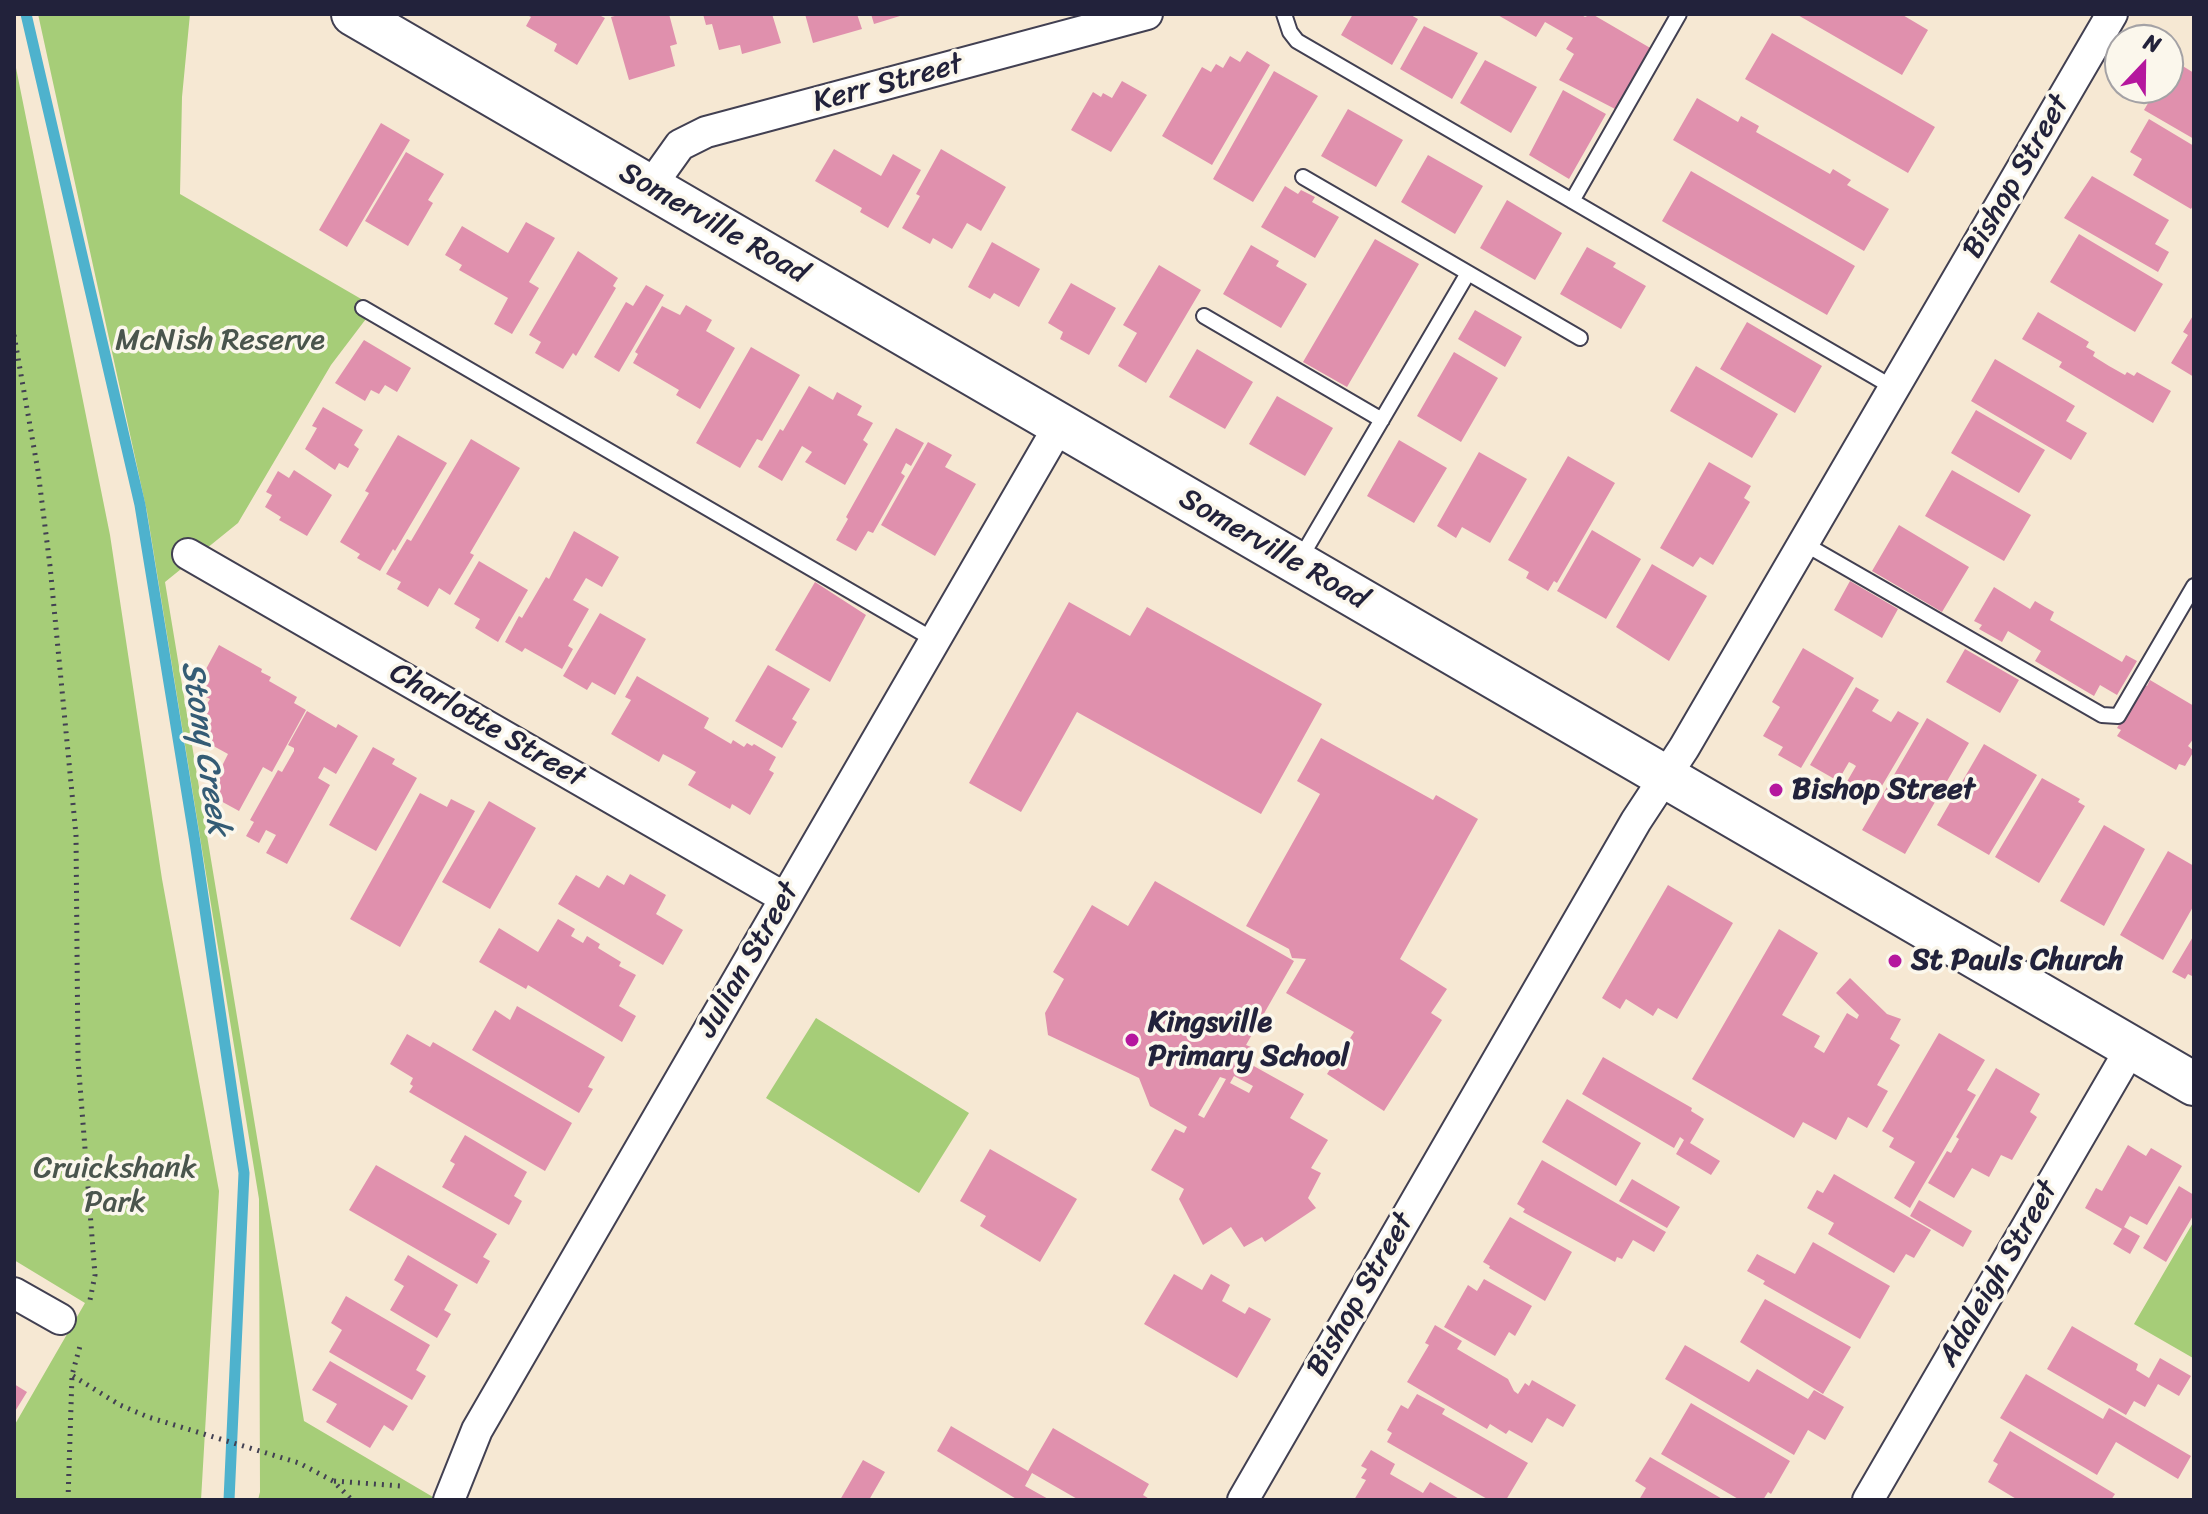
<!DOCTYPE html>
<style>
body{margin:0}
#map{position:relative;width:2208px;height:1514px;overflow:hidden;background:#f6e8d3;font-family:Sriracha,sans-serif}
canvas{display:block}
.frame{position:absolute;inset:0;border:16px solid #22223b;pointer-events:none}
.north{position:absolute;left:2104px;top:24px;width:80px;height:80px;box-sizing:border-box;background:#fbf7ec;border:2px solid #a4a2a5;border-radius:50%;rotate:22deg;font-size:22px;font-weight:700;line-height:32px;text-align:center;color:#22223b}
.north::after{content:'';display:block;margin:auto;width:28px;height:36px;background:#b5179e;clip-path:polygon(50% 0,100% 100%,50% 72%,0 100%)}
</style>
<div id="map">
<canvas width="2208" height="1514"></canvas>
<div class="frame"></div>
<div class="north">N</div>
</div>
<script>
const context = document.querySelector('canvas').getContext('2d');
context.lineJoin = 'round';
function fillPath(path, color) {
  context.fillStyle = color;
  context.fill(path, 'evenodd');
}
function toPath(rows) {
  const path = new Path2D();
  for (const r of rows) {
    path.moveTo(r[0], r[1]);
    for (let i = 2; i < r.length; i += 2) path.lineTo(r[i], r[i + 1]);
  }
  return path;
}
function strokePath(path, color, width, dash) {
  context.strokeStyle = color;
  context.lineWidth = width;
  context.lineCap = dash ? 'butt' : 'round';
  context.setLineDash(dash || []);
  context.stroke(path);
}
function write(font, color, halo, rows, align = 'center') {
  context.font = font + ' Sriracha,sans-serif';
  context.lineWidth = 7;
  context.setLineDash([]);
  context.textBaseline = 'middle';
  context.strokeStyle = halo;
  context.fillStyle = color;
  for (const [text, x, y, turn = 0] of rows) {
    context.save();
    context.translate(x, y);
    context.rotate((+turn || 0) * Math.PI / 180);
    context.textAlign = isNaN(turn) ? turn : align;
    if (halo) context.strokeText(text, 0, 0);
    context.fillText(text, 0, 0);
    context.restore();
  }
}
fillPath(toPath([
 [38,14,190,14,182,97,180,194,375,307,331,365,238,523,165,582,304,1421,438,1500,258,1500,260,1492,259,1199,147,512],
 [14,58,110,535,162,879,219,1191,201,1500,14,1500,14,1426,85,1303,14,1260],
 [816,1018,969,1113,919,1193,766,1098],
 [2194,1221,2194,1356,2193,1358,2134,1324]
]), '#a6cd78');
strokePath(toPath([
 [26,14,140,505,195,842,244,1173,229,1500]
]), '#4eb2cd', 11);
fillPath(toPath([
 [525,14,597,14,605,18,577,65,554,51,557,44,526,26,531,17],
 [622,14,669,14,677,44,670,46,675,66,629,80,611,17],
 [703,14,772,14,781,43,742,54,740,45,719,50,712,24,706,25],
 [805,14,857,14,862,29,813,43],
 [871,14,899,14,900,16,874,24],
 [1353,14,1409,14,1418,19,1392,65,1341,35],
 [1496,14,1580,14,1585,17,1592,14,1652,49,1617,110,1559,80,1574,54,1566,49,1573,38,1545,22,1536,37],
 [1796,14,1901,14,1928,30,1902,75],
 [1424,26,1478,53,1452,99,1400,69],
 [1772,33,1935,127,1908,173,1745,79],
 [1247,51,1270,65,1212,165,1162,136,1202,67,1211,72,1216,64,1223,68,1230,56,1240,62],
 [1485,60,1537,87,1511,133,1460,103],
 [2173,60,2194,73,2194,139,2144,110,2157,88,2168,88,2168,69],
 [1274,71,1318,96,1253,202,1213,179],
 [1122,81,1147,95,1111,152,1071,130,1093,92,1101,97,1103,93,1112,98],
 [1563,90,1606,114,1569,179,1529,155],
 [1697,98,1738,122,1741,116,1759,126,1756,132,1830,174,1833,169,1851,180,1847,185,1889,209,1864,251,1673,140],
 [1348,109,1403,140,1376,187,1321,156],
 [2149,119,2194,146,2194,204,2191,209,2133,175,2142,159,2130,152],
 [381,123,410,140,347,247,319,230],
 [834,149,881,176,893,154,921,170,888,228,860,212,862,208,815,181],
 [941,149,1006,187,981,231,967,223,952,249,933,238,930,244,902,228,920,196,916,194],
 [406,152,444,174,428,200,433,203,408,246,365,221],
 [1428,155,1483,186,1455,234,1401,202],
 [1691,171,1855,266,1827,315,1662,221],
 [2092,176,2169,220,2155,244,2169,252,2158,272,2064,218],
 [1285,186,1298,194,1301,190,1315,197,1312,202,1339,217,1315,258,1261,227],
 [1507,200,1562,233,1535,280,1480,248],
 [526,222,555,238,529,282,539,288,512,334,494,324,508,298,459,270,462,265,445,255,462,226,508,253],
 [2079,234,2163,284,2135,332,2050,282],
 [1375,239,1419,264,1347,387,1303,362],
 [992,242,1040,269,1019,307,994,293,990,299,968,287],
 [1251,245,1279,261,1276,266,1307,284,1281,328,1223,294],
 [1587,247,1616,263,1613,267,1646,286,1621,329,1560,294],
 [578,251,618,278,613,286,616,288,576,356,573,353,563,369,535,353,541,342,529,335],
 [1159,265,1201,290,1146,383,1118,366,1137,333,1123,325],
 [1071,283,1116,308,1089,355,1060,339,1063,332,1048,323],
 [646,285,664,295,619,372,594,357,626,302,633,306],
 [686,305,712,320,706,331,735,348,700,409,676,395,679,390,633,363,638,354,635,352,662,306,680,315],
 [1475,310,1522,337,1505,367,1458,339],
 [2038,312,2089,342,2086,347,2095,352,2093,356,2109,366,2125,375,2127,372,2134,376,2137,372,2171,391,2153,423,2059,367,2062,362,2022,339],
 [2194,314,2194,377,2171,363,2188,335,2183,332],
 [1747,322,1822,366,1795,413,1720,369],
 [364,340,411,368,397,392,385,385,379,394,371,390,365,401,335,383],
 [751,347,800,375,762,441,757,439,740,468,696,443],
 [1197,349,1253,382,1225,429,1169,397],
 [1454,352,1498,378,1461,442,1417,416],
 [1995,359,2075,406,2066,421,2087,433,2071,460,1971,401],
 [1696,366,1778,414,1752,458,1670,411],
 [809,386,833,400,837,392,862,406,857,415,873,423,863,440,868,444,845,485,805,462,812,452,802,446,782,481,758,467,780,429,783,431],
 [1277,396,1333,428,1305,476,1249,444],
 [323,407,363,430,354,445,359,449,348,468,339,463,335,470,305,449,317,428,312,426],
 [1976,410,2045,450,2019,493,1951,453],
 [896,428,924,443,911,466,906,463,901,473,905,476,873,533,868,531,856,551,836,540,848,519,846,517],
 [398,435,447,463,395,551,393,549,380,571,357,558,360,554,340,542,369,493,365,491],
 [471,439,520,468,470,553,474,555,450,595,439,588,428,607,397,589,401,582,386,574,407,539,411,541],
 [1399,440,1447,468,1414,523,1367,496],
 [928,442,952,455,945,467,976,484,935,556,881,525],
 [1479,452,1527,479,1490,543,1462,527,1456,538,1437,526],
 [1568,456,1615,483,1557,583,1554,581,1548,591,1526,578,1529,572,1508,560],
 [1709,462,1751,486,1744,498,1750,502,1713,565,1700,557,1693,567,1660,548],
 [294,470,332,495,307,536,279,520,281,517,265,507,272,495,266,492,278,471,289,478],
 [1952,470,2031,515,2004,561,1925,516],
 [1899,525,1969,567,1942,612,1872,571],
 [1592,530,1641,559,1606,619,1557,591],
 [574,531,619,557,602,587,586,578,573,600,589,609,568,646,573,649,562,669,525,648,522,652,505,642,519,616,522,618,546,577,549,579],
 [479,561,528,590,498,642,475,628,480,619,454,604],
 [1652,564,1707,596,1669,661,1616,627],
 [1850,581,1898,609,1882,638,1834,610],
 [815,582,866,615,830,682,775,650],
 [1994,587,2030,609,2035,601,2045,607,2054,612,2050,620,2122,662,2126,655,2137,661,2117,695,2100,685,2094,696,2035,661,2041,651,2008,631,2002,642,1979,629,1982,625,1974,621],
 [1069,602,1130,636,1147,607,1322,704,1261,814,1077,712,1021,812,969,783],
 [600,613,646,639,615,695,592,682,587,690,563,676],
 [219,645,262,669,261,672,271,677,269,681,297,697,294,703,306,710,272,772,263,767,239,811,208,794,228,754,208,743,205,727,210,716,202,712,210,699,200,694,205,686,199,682],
 [1803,648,1854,678,1801,768,1778,755,1783,747,1763,736,1780,707,1772,702],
 [1965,649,2019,680,2000,713,1946,682],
 [768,665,810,689,792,719,797,722,782,748,735,721],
 [637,676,709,718,704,728,731,744,733,740,744,747,747,743,752,746,754,744,776,757,769,770,774,773,750,815,732,804,730,809,688,785,696,772,682,764,663,754,659,762,611,734,631,700,625,697],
 [2150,680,2194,706,2194,738,2188,746,2194,751,2185,766,2179,764,2176,770,2117,736,2121,730,2117,728,2143,684,2147,686],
 [1856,687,1879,700,1872,711,1891,722,1898,711,1919,723,1873,801,1845,785,1856,766,1853,764,1849,762,1838,781,1810,765],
 [307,711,336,728,338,724,358,736,336,774,324,767,318,778,330,785,287,864,266,853,276,835,266,830,259,843,246,836,254,822,250,820,278,770,282,772,294,751,294,748,288,745],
 [1927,718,1969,743,1905,854,1862,830],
 [1321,738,1433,800,1436,795,1478,819,1400,959,1447,989,1431,1013,1442,1020,1384,1111,1327,1074,1354,1032,1286,993,1306,959,1292,958,1289,949,1246,926,1320,794,1297,781],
 [1984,744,2037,775,1989,855,1937,825],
 [373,747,395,759,392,764,417,778,376,851,329,825],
 [2042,778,2080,799,2078,802,2085,806,2039,883,1995,857],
 [420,793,447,807,451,799,475,811,400,947,350,919],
 [489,801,536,828,490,909,442,882],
 [2104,825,2145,849,2104,926,2060,901],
 [2168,851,2194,866,2194,905,2163,960,2120,935],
 [630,874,666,895,656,914,683,930,663,965,558,904,576,875,599,888,607,875,624,885],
 [1155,881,1294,961,1246,1045,1251,1047,1243,1060,1304,1094,1290,1118,1328,1140,1311,1168,1321,1173,1308,1198,1316,1208,1265,1242,1262,1237,1244,1247,1231,1227,1203,1245,1179,1199,1184,1189,1151,1170,1175,1129,1184,1133,1187,1127,1150,1106,1139,1078,1048,1035,1045,1013,1064,979,1053,972,1092,905,1128,926],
 [1234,1076,1253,1086,1249,1093,1230,1083],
 [1220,1077,1226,1079,1204,1118,1198,1115],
 [1668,885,1733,923,1677,1019,1658,1008,1653,1016,1626,999,1620,1009,1602,998],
 [558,919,575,929,571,936,583,943,587,936,600,944,598,948,621,962,619,966,636,975,619,1006,636,1016,622,1042,528,985,526,989,479,962,499,928,538,952],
 [1779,929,1818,953,1782,1015,1820,1036,1814,1047,1824,1053,1847,1013,1857,1019,1859,1015,1836,993,1850,978,1887,1014,1901,1019,1890,1039,1900,1045,1877,1085,1888,1091,1867,1128,1848,1117,1836,1140,1803,1122,1794,1138,1692,1079],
 [2194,935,2194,977,2188,974,2185,979,2172,972],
 [517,1006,605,1057,588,1087,593,1089,579,1113,472,1050,495,1010,510,1020],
 [1939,1033,1985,1060,1967,1090,1976,1095,1910,1208,1894,1198,1915,1162,1889,1147,1894,1138,1882,1131],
 [407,1034,430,1047,433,1042,572,1123,545,1171,409,1092,413,1086,410,1084,413,1078,390,1064],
 [1603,1057,1692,1108,1691,1111,1704,1119,1690,1143,1720,1161,1711,1175,1676,1154,1684,1140,1680,1137,1674,1148,1582,1094],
 [1996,1068,2040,1094,2030,1112,2037,1117,2012,1160,2001,1155,1989,1177,1972,1168,1954,1198,1928,1183,1947,1151,1951,1153,1959,1139,1956,1137],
 [1567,1099,1641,1143,1616,1186,1542,1142],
 [465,1135,527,1172,514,1196,522,1201,509,1225,442,1187,455,1164,450,1161],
 [2128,1145,2146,1156,2151,1148,2182,1166,2147,1225,2130,1216,2124,1227,2140,1236,2130,1254,2113,1244,2122,1229,2085,1208,2096,1188,2102,1191],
 [990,1149,1077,1199,1040,1262,980,1226,986,1216,960,1201],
 [1542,1160,1666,1232,1654,1252,1633,1240,1622,1259,1617,1257,1615,1262,1523,1212,1525,1209,1517,1204],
 [376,1165,497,1234,483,1257,490,1261,477,1284,349,1210],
 [1834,1174,1931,1230,1914,1258,1906,1254,1894,1273,1828,1234,1834,1223,1807,1208,1817,1190,1823,1193],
 [1632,1179,1680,1207,1667,1228,1619,1201],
 [2179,1186,2194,1195,2194,1214,2166,1262,2143,1248],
 [1919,1200,1972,1231,1963,1247,1910,1216],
 [1510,1217,1572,1252,1545,1301,1489,1268,1490,1266,1483,1262],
 [1813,1242,1890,1286,1860,1339,1763,1284,1765,1281,1747,1271,1757,1254,1795,1274],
 [408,1255,458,1285,444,1310,451,1314,437,1338,390,1310,404,1286,394,1280],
 [1174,1274,1202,1290,1211,1274,1230,1285,1222,1301,1245,1314,1249,1307,1271,1319,1237,1378,1144,1324],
 [1484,1279,1532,1306,1515,1336,1509,1332,1495,1356,1444,1327,1468,1285,1477,1291],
 [346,1296,430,1345,416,1370,426,1376,412,1400,329,1352,342,1330,331,1323],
 [1765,1299,1851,1347,1823,1394,1740,1342],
 [1435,1325,1462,1341,1457,1349,1508,1379,1514,1391,1518,1394,1525,1383,1529,1386,1532,1380,1576,1405,1563,1427,1547,1418,1532,1443,1509,1430,1506,1434,1490,1424,1487,1429,1407,1382,1429,1345,1425,1343],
 [2072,1326,2138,1364,2136,1370,2149,1378,2160,1358,2191,1376,2179,1396,2158,1384,2145,1407,2134,1401,2126,1415,2047,1369],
 [1685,1345,1749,1382,1757,1369,1808,1399,1814,1390,1844,1407,1825,1440,1808,1430,1794,1455,1665,1379],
 [330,1361,408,1406,393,1431,384,1425,370,1448,326,1422,337,1404,312,1390],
 [2026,1374,2103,1419,2109,1408,2191,1456,2178,1479,2116,1442,2097,1475,2000,1418],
 [14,1384,27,1392,14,1413],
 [1417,1394,1445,1409,1442,1414,1528,1463,1506,1500,1489,1500,1387,1442,1392,1433,1387,1430,1401,1405,1408,1409],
 [1691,1403,1790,1461,1771,1494,1768,1492,1763,1500,1740,1500,1661,1454],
 [951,1426,1028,1471,1053,1428,1149,1484,1143,1495,1151,1500,1079,1500,1032,1473,1025,1486,1050,1500,1018,1500,937,1451],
 [2010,1431,2115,1494,2111,1500,2018,1500,1988,1482,1998,1464,1993,1461],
 [1371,1450,1395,1464,1390,1474,1423,1493,1430,1482,1461,1500,1354,1500,1366,1480,1361,1478,1367,1469,1361,1466],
 [1650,1457,1724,1500,1639,1500,1646,1488,1635,1481],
 [863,1460,885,1472,869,1500,840,1500]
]), '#e090ad');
const lane = toPath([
 [1284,14,1290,32,1297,41,1894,388],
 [1303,177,1580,338],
 [1572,201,1679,14],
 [363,308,936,641],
 [1204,316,1382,420],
 [1803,543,2102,715,2118,716,2194,586],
 [1300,559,1468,273]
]);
const street = toPath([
 [650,187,680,145,706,132,1147,14],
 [188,554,785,898],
 [14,1293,60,1319],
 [449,1500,477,1430,1059,426],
 [1243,1500,1636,821,1684,748,2112,14],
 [1868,1500,2131,1048]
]);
const secondary = toPath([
 [353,14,2194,1084]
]);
strokePath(lane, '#424052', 18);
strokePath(street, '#424052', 34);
strokePath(secondary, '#424052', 46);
strokePath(toPath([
 [14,335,38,471,50,566,76,835,78,1060,95,1275,89,1305],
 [73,1376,120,1405,148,1417,299,1463,333,1481,352,1500],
 [334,1481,401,1486],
 [68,1500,72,1375,80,1346]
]), '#424052', 5, [2, 6]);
strokePath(lane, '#fff', 14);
strokePath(street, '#fff', 30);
strokePath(secondary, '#fff', 42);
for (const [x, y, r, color] of [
 [1776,790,8,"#b5179e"],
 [1895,961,8,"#b5179e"],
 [1132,1040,8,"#b5179e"]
]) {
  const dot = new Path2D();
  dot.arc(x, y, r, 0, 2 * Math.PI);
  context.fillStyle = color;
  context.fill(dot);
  strokePath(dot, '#fbf7ec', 3);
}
write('30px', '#22223b', '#fbf7ec', [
 ["Kerr Street",888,84,-15],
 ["Bishop Street",2017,177,-60],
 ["Somerville Road",713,224,30],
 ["Somerville Road",1273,550,30],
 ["Charlotte Street",487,726,30],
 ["Julian Street",749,960,-60],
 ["Adaleigh Street",1999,1274,-60],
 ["Bishop Street",1361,1295,-60]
]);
write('30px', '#4a554d', '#fbf7ec', [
 ["McNish Reserve",220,341],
 ["Cruickshank",115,1169],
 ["Park",115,1203]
]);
write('bold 30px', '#22223b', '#fbf7ec', [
 ["Bishop Street",1792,790],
 ["St Pauls Church",1911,961],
 ["Kingsville",1148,1023],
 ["Primary School",1148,1057]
], 'left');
write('italic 32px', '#345c75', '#fbf7ec', [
 ["Stony Creek",204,748,81]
]);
</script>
